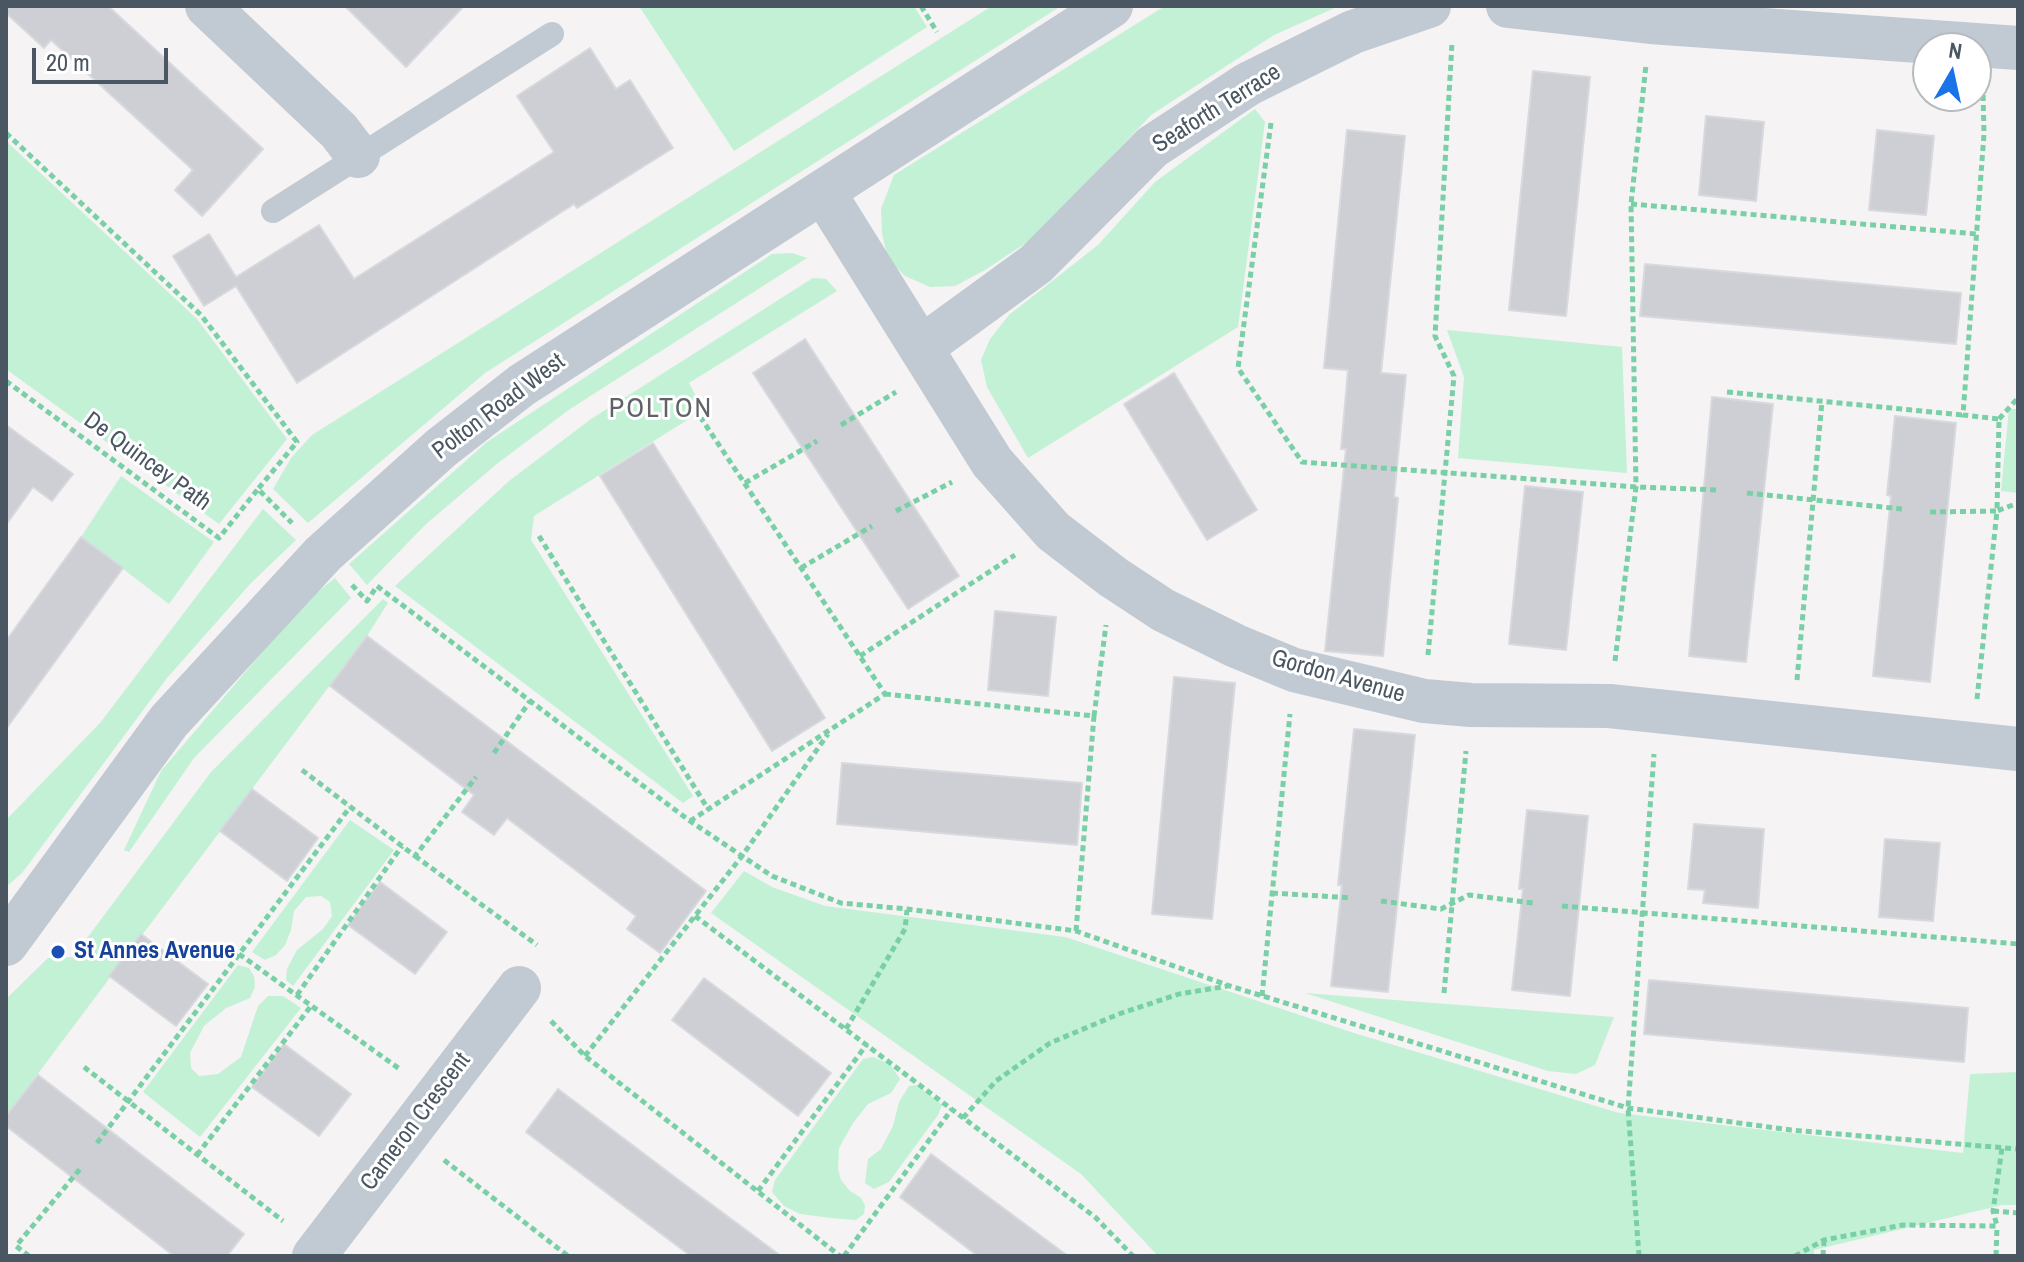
<!DOCTYPE html>
<style>
body{margin:0}
#map{position:relative;width:2024px;height:1262px;overflow:hidden;background:#f5f3f3;font-family:"Archivo Narrow",sans-serif}
canvas{display:block}
.frame{position:absolute;inset:0;border:8px solid #4a5661;pointer-events:none}
.north{position:absolute;left:1912px;top:32px;width:80px;height:80px;box-sizing:border-box;background:#fff;border:2px solid #b7bbc0;border-radius:50%;rotate:9deg;font-size:22px;font-weight:700;line-height:32px;text-align:center;color:#4a5661}
.north::after{content:'';display:block;margin:auto;width:28px;height:36px;background:#1a73e8;clip-path:polygon(50% 0,100% 100%,50% 72%,0 100%)}
.scale{position:absolute;left:32px;top:48px;width:136px;height:36px;box-sizing:border-box;border:4px solid #4a5661;border-top:0;padding-left:10px;font-size:24px;line-height:28px;white-space:nowrap;color:#4a5661;-webkit-text-stroke:6px #fff;paint-order:stroke}
</style>
<div id="map">
<canvas width="2024" height="1262"></canvas>
<div class="frame"></div>
<div class="north">N</div>
<div class="scale">20 m</div>
</div>
<script>
const context = document.querySelector('canvas').getContext('2d');
context.lineJoin = 'round';
function fillPath(path, color) {
  context.fillStyle = color;
  context.fill(path, 'evenodd');
}
function toPath(rows) {
  const path = new Path2D();
  for (const r of rows) {
    path.moveTo(r[0], r[1]);
    for (let i = 2; i < r.length; i += 2) path.lineTo(r[i], r[i + 1]);
  }
  return path;
}
function strokePath(path, color, width, dash) {
  context.strokeStyle = color;
  context.lineWidth = width;
  context.lineCap = dash ? 'butt' : 'round';
  context.setLineDash(dash || []);
  context.stroke(path);
}
function write(font, color, halo, rows, align = 'center') {
  context.font = font + ' "Archivo Narrow",sans-serif';
  context.lineWidth = 6;
  context.setLineDash([]);
  context.textBaseline = 'middle';
  context.strokeStyle = halo;
  context.fillStyle = color;
  for (const [text, x, y, turn = 0] of rows) {
    context.save();
    context.translate(x, y);
    context.rotate((+turn || 0) * Math.PI / 180);
    context.textAlign = isNaN(turn) ? turn : align;
    if (halo) context.strokeText(text, 0, 0);
    context.fillText(text, 0, 0);
    context.restore();
  }
}
fillPath(toPath([
 [639,6,914,6,927,27,734,151],
 [992,6,1061,6,485,373,308,523,273,489,291,458,312,435],
 [1165,6,1339,6,1274,35,1151,115,1035,237,985,270,955,286,930,287,905,276,888,260,882,233,881,209,894,175],
 [1255,109,1265,122,1238,327,1028,458,987,387,981,360,990,339,1009,315,1098,245,1155,182],
 [6,141,197,319,287,439,219,524,6,369],
 [792,253,807,258,570,409,498,463,426,524,367,585,349,564,487,442,772,254],
 [813,278,826,279,837,291,689,383,700,404,692,417,534,516,531,540,693,796,683,803,395,586,509,481,591,419],
 [1447,330,1622,347,1627,473,1458,458,1464,377],
 [2009,409,2018,409,2018,493,2001,491],
 [121,476,214,542,169,604,81,537],
 [263,509,296,540,251,583,167,678,22,873,6,887,6,820,100,723],
 [335,578,351,598,194,758,129,852,124,850,161,771,306,601],
 [383,599,388,603,367,636,6,1116,6,999,48,958,73,957,211,772],
 [350,820,394,850,293,986,286,980,287,969,297,950,323,929,332,916,330,902,321,896,306,897,294,911,291,930,285,945,276,955,265,960,252,952],
 [744,871,772,887,825,906,1065,937,1354,1033,1619,1113,1963,1153,1970,1074,2018,1072,2018,1205,2002,1205,1814,1250,1814,1256,1158,1256,1081,1174,711,913],
 [238,965,249,968,254,976,255,987,250,998,226,1008,204,1026,190,1053,191,1068,199,1076,218,1074,241,1057,258,1006,268,996,283,996,301,1008,200,1137,143,1092],
 [1305,993,1614,1017,1595,1065,1576,1074,1548,1071],
 [873,1057,890,1064,900,1079,891,1093,868,1104,853,1123,839,1148,838,1169,841,1180,850,1191,861,1198,865,1205,864,1214,856,1220,831,1218,800,1214,784,1206,772,1192,775,1180,863,1059],
 [917,1085,942,1105,938,1115,889,1182,874,1189,865,1183,868,1159,881,1149,893,1126,899,1102,909,1086]
]), '#c3f1d5');
const building = toPath([
 [6,6,108,6,263,149,202,216,175,190,193,170,51,40,44,48,6,13,6,6],
 [345,6,464,6,406,67,345,6],
 [590,48,616,89,630,80,673,148,577,208,574,204,297,383,236,286,204,306,173,256,209,234,236,277,319,225,354,279,554,152,517,96,590,48],
 [1533,71,1590,77,1566,316,1509,310,1533,71],
 [1706,116,1764,122,1756,201,1699,195,1706,116],
 [1347,130,1405,136,1381,373,1406,375,1394,497,1398,498,1383,656,1325,651,1346,449,1341,449,1348,370,1324,368,1347,130],
 [1877,130,1934,136,1926,215,1869,210,1877,130],
 [1645,264,1961,293,1956,344,1640,316,1645,264],
 [805,339,959,576,908,609,753,373,805,339],
 [1174,373,1257,510,1207,540,1124,404,1174,373],
 [1712,397,1773,404,1746,662,1689,656,1712,397],
 [1895,416,1956,423,1930,682,1873,676,1891,496,1887,495,1895,416],
 [6,425,73,474,52,501,33,487,6,525,6,425],
 [653,443,825,718,772,751,600,476,653,443],
 [1525,486,1583,492,1566,650,1509,644,1525,486],
 [81,537,123,568,6,729,6,641,81,537],
 [995,611,1056,617,1048,696,988,690,995,611],
 [367,636,706,891,660,953,627,929,636,916,507,818,494,835,462,812,474,795,330,686,367,636],
 [1174,677,1235,683,1212,919,1152,914,1174,677],
 [1354,729,1415,735,1388,992,1331,986,1342,885,1338,885,1354,729],
 [842,763,1082,783,1077,845,837,824,842,763],
 [252,789,318,838,287,881,220,831,252,789],
 [1527,810,1588,816,1570,996,1512,990,1523,889,1519,889,1527,810],
 [1694,824,1764,829,1758,908,1703,903,1705,890,1688,889,1694,824],
 [1885,839,1940,843,1933,921,1879,917,1885,839],
 [380,882,447,932,415,974,348,925,380,882],
 [141,934,208,984,176,1026,109,976,141,934],
 [704,978,831,1073,798,1116,672,1020,704,978],
 [1649,980,1968,1008,1964,1062,1644,1034,1649,980],
 [284,1044,351,1094,319,1136,252,1087,284,1044],
 [38,1075,244,1234,227,1256,174,1256,6,1126,6,1116,38,1075],
 [558,1089,684,1184,781,1256,691,1256,652,1227,526,1132,558,1089],
 [931,1154,995,1202,1068,1256,978,1256,900,1197,931,1154]
]);
fillPath(building, '#cdcfd5');
strokePath(building, '#d7d9de', 2);
strokePath(toPath([
 [921,6,937,32],
 [1271,123,1238,368,1302,462,1636,487,1719,490],
 [6,133,201,315,297,442,258,489],
 [1631,204,1977,234],
 [6,381,219,538,258,489,292,523],
 [1727,392,1963,415],
 [1999,419,2018,398],
 [841,425,896,392],
 [745,483,817,441],
 [1747,493,1902,509],
 [896,511,952,482],
 [1930,512,1997,511,1999,419,1963,415,1984,134,1983,91],
 [539,536,708,809],
 [801,568,872,526],
 [352,585,367,601,377,586,690,821,742,856,772,876,841,903,907,909,1076,931,1230,986,1628,1108,1791,1130,2018,1149],
 [1428,655,1454,376,1435,336,1452,43],
 [860,656,1015,555],
 [1615,661,1636,487,1631,204,1646,65],
 [1797,680,1822,401],
 [885,694,1094,716,1106,625],
 [1977,699,1997,511,2018,503],
 [494,753,530,701],
 [302,770,415,856,476,777],
 [690,821,885,694,701,418],
 [415,856,537,945],
 [1272,893,1352,898],
 [1381,901,1441,909,1469,895,1533,903],
 [1562,906,2018,944],
 [695,916,1095,1217,1133,1256],
 [1076,931,1094,716],
 [239,954,401,1070],
 [1444,993,1466,751],
 [297,995,402,846],
 [1262,996,1290,714],
 [551,1021,585,1056,840,1256],
 [846,1029,905,929,907,910],
 [585,1056,742,856,828,734],
 [84,1067,283,1221],
 [963,1118,996,1081,1050,1043,1119,1014,1179,994,1228,986],
 [97,1143,350,807],
 [197,1155,311,1006],
 [444,1160,568,1256],
 [758,1191,867,1044],
 [1993,1211,2018,1213],
 [29,1256,16,1246,80,1169],
 [844,1256,952,1109],
 [1639,1256,1628,1108,1654,754],
 [1795,1256,1824,1240,1903,1225,1997,1226,1993,1211,2002,1148],
 [1823,1256,1824,1241],
 [1996,1256,1997,1226]
]), '#7ad0a6', 5, [6, 4]);
strokePath(toPath([
 [273,211,552,34]
]), '#c1cad2', 24);
strokePath(toPath([
 [207,6,339,131,358,156],
 [1508,6,1650,22,2018,48],
 [824,193,992,462,1053,531,1113,577,1163,610,1236,646,1294,670,1424,701,1471,705,1609,706,2018,749],
 [922,347,1036,264,1152,147,1248,84,1353,32,1429,6],
 [314,1256,519,988]
]), '#c1cad2', 44);
strokePath(toPath([
 [6,944,169,721,323,554,441,448,522,385,1111,6]
]), '#c1cad2', 44);
for (const [x, y, r, color] of [
 [58,952,8,"#1a4fb4"]
]) {
  const dot = new Path2D();
  dot.arc(x, y, r, 0, 2 * Math.PI);
  context.fillStyle = color;
  context.fill(dot);
  strokePath(dot, '#fff', 3);
}
write('24px', '#4a5661', '#fff', [
 ["Seaforth Terrace",1217,109,-32],
 ["Polton Road West",499,407,-37],
 ["De Quincey Path",147,462,36],
 ["Gordon Avenue",1338,677,16],
 ["Cameron Crescent",416,1122,-53]
]);
write('bold 24px', '#164399', '#fff', [
 ["St Annes Avenue",74,952]
], 'left');
context.letterSpacing = '2px';
write('28px', '#5f6368', '#fff', [
 ["POLTON",661,409]
]);
context.letterSpacing = '0px';
</script>
